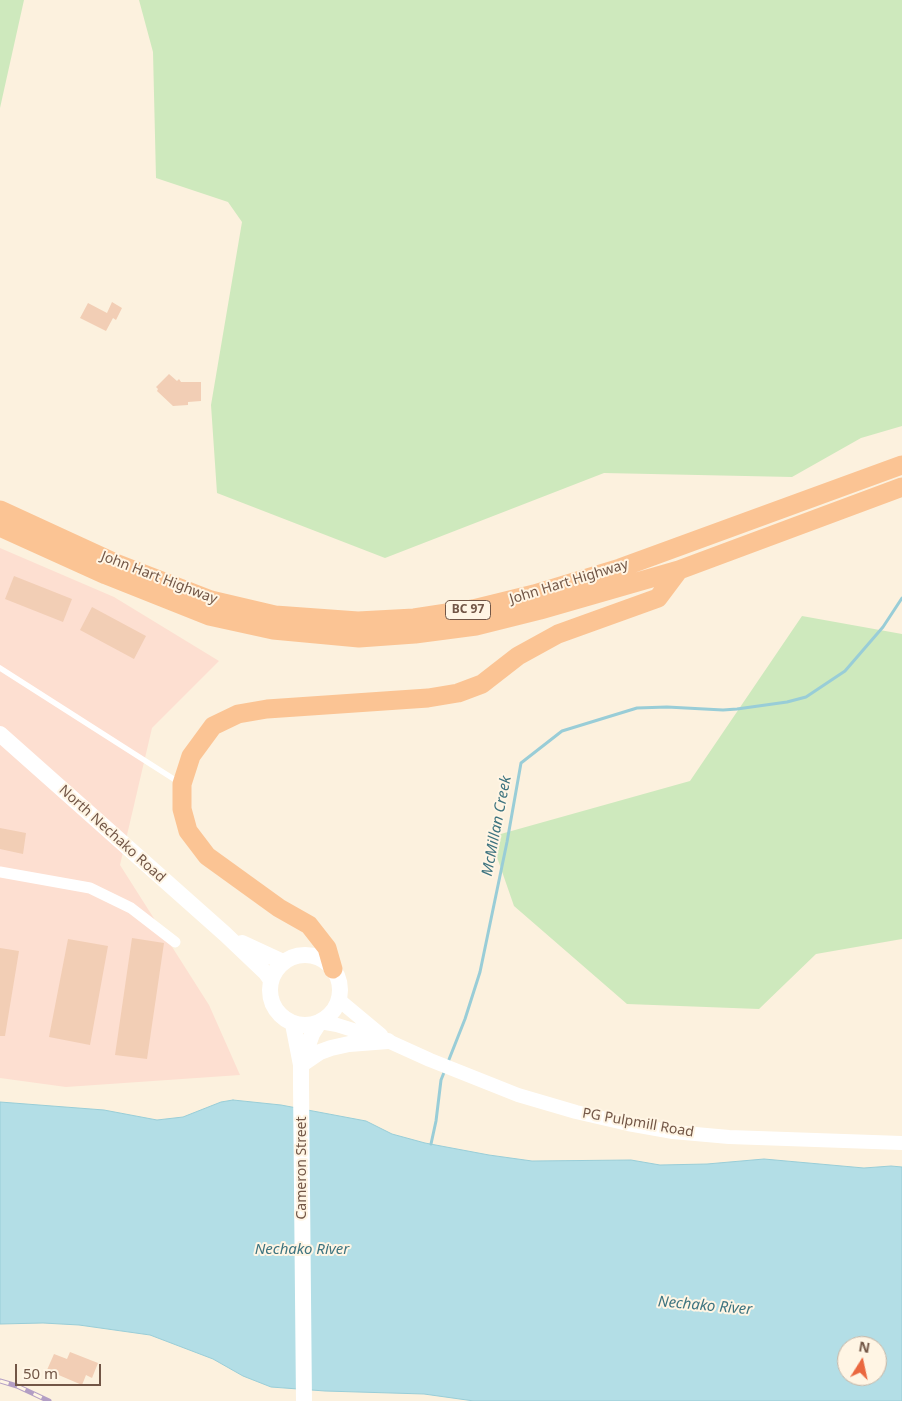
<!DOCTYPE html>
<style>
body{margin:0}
#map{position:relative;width:902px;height:1401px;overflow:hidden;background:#fcf1de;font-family:"Noto Sans",sans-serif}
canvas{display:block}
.north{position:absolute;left:837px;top:1336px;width:50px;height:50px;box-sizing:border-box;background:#fff5e4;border:1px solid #c7b5a5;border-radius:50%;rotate:10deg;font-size:14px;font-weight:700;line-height:20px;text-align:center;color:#725646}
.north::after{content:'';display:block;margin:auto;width:18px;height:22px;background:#ea6840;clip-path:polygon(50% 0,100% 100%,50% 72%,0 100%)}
.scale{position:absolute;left:15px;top:1364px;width:86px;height:22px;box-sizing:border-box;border:2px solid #725646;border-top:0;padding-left:6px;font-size:15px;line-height:18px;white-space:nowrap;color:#725646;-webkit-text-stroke:4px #fff5e4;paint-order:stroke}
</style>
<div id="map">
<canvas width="902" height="1401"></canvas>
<div class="north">N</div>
<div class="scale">50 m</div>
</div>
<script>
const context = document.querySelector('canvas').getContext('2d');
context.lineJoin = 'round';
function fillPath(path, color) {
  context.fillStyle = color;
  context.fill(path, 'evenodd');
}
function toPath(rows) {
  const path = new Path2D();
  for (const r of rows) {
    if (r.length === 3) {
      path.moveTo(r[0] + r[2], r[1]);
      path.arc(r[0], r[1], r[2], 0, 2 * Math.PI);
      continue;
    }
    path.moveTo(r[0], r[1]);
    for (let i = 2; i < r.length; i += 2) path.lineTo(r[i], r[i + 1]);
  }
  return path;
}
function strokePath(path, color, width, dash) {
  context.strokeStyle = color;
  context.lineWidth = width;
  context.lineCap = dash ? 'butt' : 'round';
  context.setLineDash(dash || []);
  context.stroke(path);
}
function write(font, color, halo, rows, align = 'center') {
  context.font = font + ' "Noto Sans",sans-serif';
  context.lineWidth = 4;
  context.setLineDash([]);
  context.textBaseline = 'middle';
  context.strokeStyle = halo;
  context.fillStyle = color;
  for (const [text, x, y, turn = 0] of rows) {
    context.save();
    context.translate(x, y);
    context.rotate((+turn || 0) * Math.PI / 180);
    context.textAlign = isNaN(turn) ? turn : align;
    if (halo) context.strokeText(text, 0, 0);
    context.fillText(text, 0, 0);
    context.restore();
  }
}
fillPath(toPath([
 [0,548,114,597,219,661,152,728,120,865,209,1005,240,1075,66,1087,0,1078]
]), '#fddfd1');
fillPath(toPath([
 [0,0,24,0,0,108],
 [139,0,902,0,902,426,861,438,792,477,604,473,385,558,217,493,211,405,242,222,228,202,156,178,153,52],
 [802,616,902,634,902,939,816,954,759,1009,627,1004,514,906,490,837,690,781]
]), '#cee9bd');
const water = toPath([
 [233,1100,281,1105,366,1121,392,1134,425,1143,489,1155,532,1161,631,1160,660,1165,707,1164,764,1159,864,1168,891,1166,902,1167,902,1401,474,1401,424,1394,325,1391,271,1387,243,1376,213,1359,150,1335,79,1325,43,1323,0,1324,0,1102,104,1110,157,1120,183,1117,221,1102,233,1100],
 [847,1346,877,1346,877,1376,847,1376,847,1346]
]);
fillPath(water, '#b3dee6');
strokePath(water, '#99cdd7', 1);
strokePath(toPath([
 [448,1062,465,1019,480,972,507,842,521,763,562,731,637,708,667,707,723,710,737,709,787,702,806,697,845,671,883,627,902,598],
 [431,1144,436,1121,441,1080,445,1070]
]), '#99cdd7', 3);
fillPath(toPath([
 [112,302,122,308,116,320,113,318,106,331,80,318,88,303,107,313],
 [169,374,177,381,179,379,181,382,201,382,201,401,188,402,188,405,173,406,157,391,158,389,156,387],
 [14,576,72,599,63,622,5,599],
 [92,607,146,636,134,659,80,630],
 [0,828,26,833,23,854,0,849],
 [132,938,164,943,147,1059,115,1055],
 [68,939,108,946,90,1045,49,1037],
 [0,948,19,951,5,1036,0,1036],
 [70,1352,98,1363,92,1378,86,1375,82,1385,47,1370,54,1354,67,1359]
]), '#f2ceb5');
strokePath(toPath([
 [0,668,180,783]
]), '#fff', 5.5);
strokePath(toPath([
 [0,872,90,888,131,908,175,942]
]), '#fff', 11);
strokePath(toPath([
 [339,1000,381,1035],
 [320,1022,337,1025,388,1041,430,1060,518,1095,576,1112,628,1124,673,1132,729,1137,902,1143]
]), '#fff', 14);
strokePath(toPath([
 [0,734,225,934,266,973,271,980],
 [242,943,283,962],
 [305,990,35],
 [293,1024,301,1065,301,1084,304,1401],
 [301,1065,320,1052,331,1048,349,1044,388,1041],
 [301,1065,312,1034,319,1023]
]), '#fff', 16);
strokePath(toPath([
 [0,510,113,562,211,600,275,615,358,621,414,618,473,609,534,594,620,568,902,465],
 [0,527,106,575,209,616,273,630,359,638,415,634,476,626,540,610,679,570,902,487],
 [333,969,327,948,309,925,279,908,207,856,188,831,182,809,182,784,191,756,213,726,238,714,267,709,428,698,458,693,482,684,518,656,558,634,658,598,679,570]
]), '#fbc494', 19);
const rail = toPath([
 [0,1381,17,1386,49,1401]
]);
strokePath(rail, '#b39ec4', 5);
strokePath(rail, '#fff5e4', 3, [9]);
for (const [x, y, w] of [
 [468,610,45]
]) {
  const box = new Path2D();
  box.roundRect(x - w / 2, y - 9.5, w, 19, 4);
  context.fillStyle = '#fff5e4';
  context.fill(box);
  strokePath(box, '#725646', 1);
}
write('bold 12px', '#725646', null, [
 ["BC 97",468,610]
]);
write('14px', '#725646', '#fff5e4', [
 ["John Hart Highway",159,578,21],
 ["John Hart Highway",569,582,-17],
 ["North Nechako Road",112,834,42],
 ["PG Pulpmill Road",638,1123,10],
 ["Cameron Street",302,1168,-90]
]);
write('italic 15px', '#3d737f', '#fff5e4', [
 ["McMillan Creek",497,826,-79],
 ["Nechako River",302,1250],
 ["Nechako River",705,1306,5]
]);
</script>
